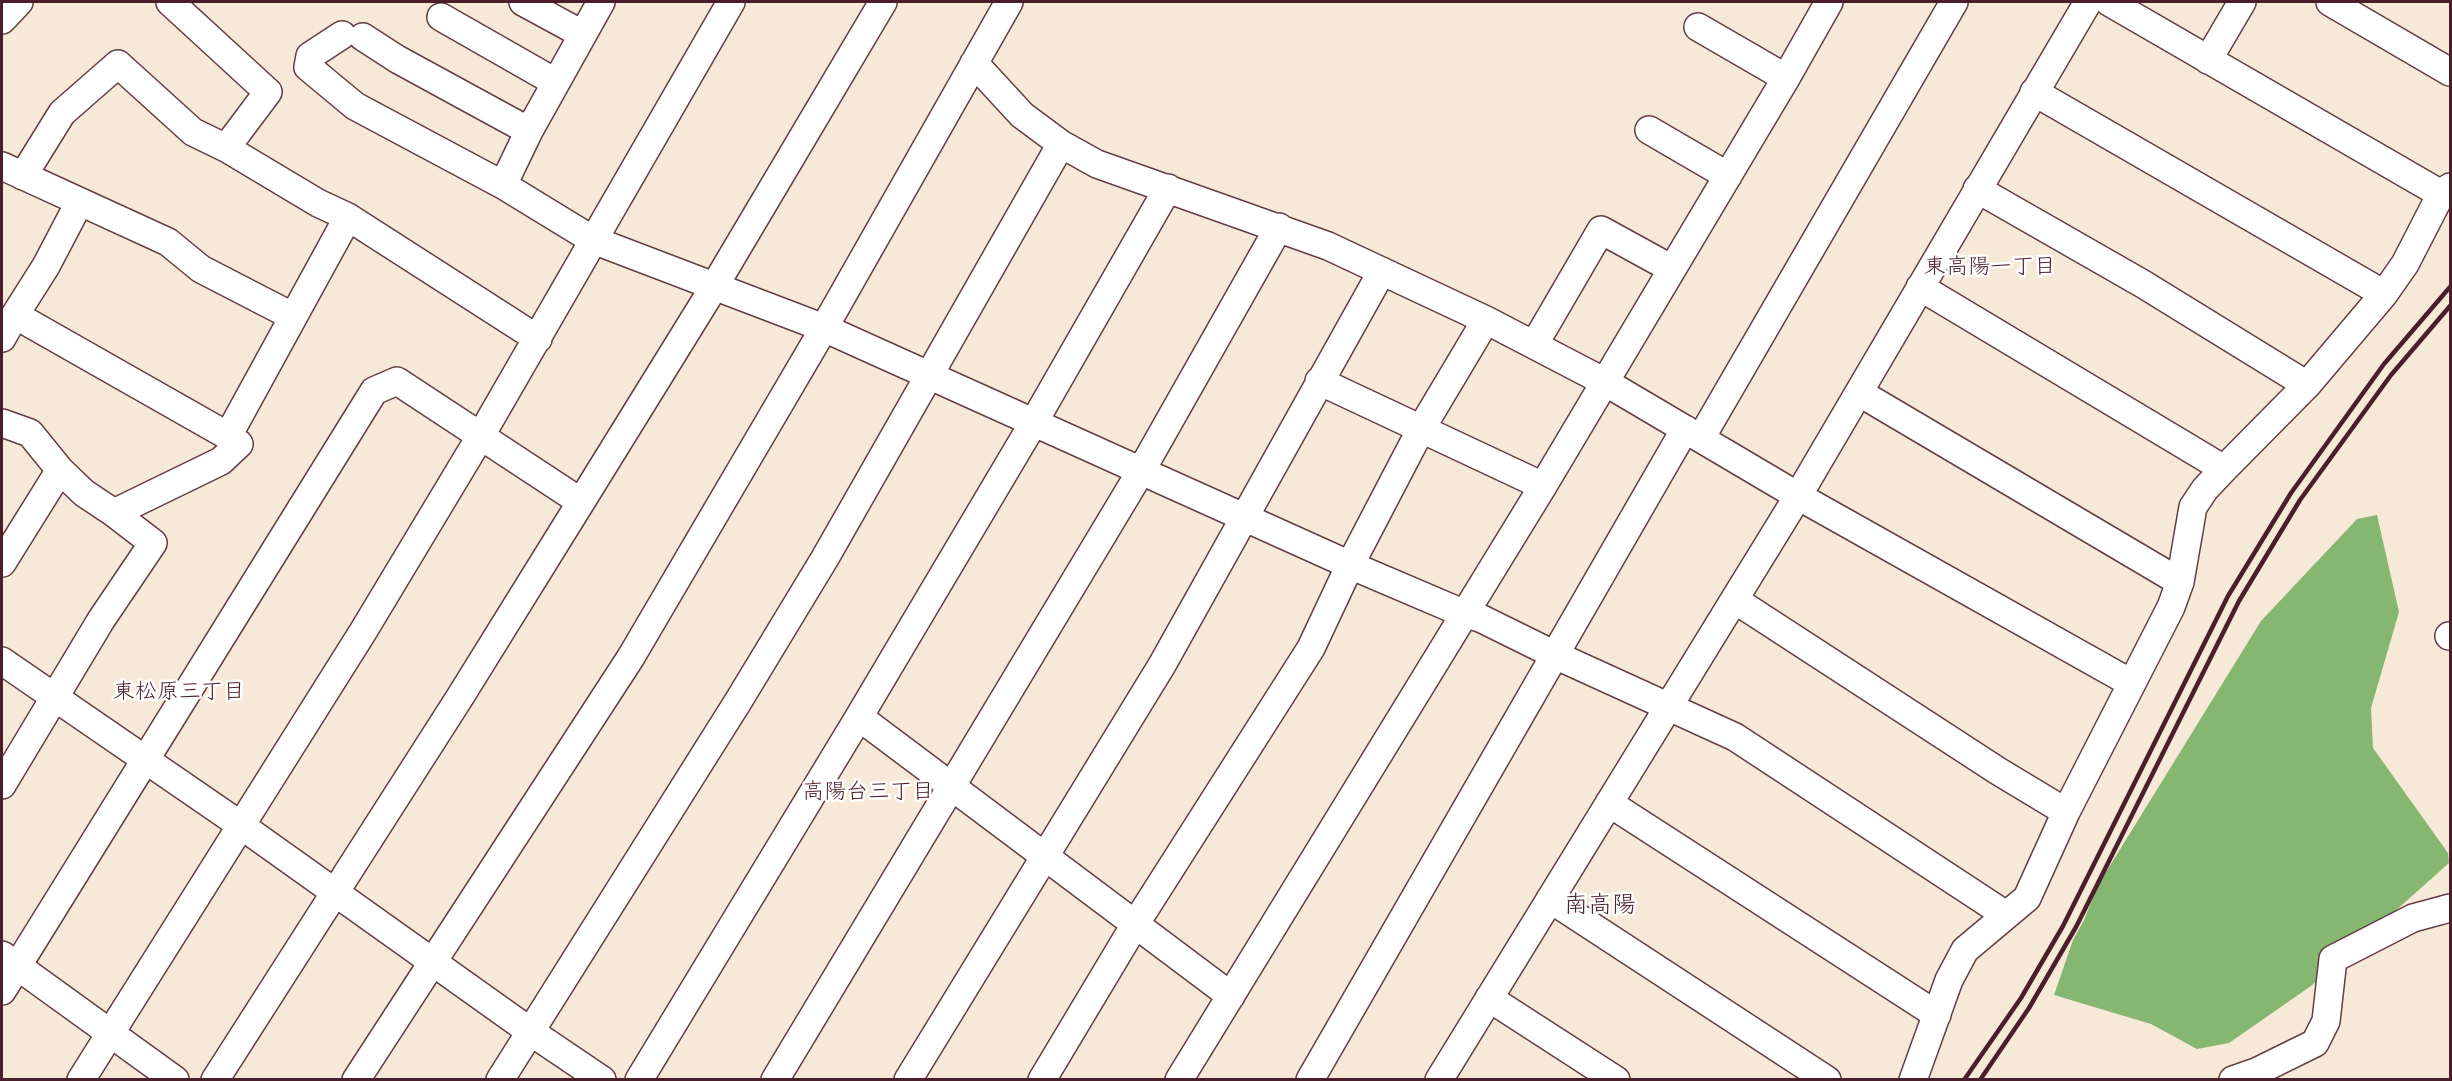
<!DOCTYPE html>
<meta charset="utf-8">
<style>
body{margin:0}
#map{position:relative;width:2452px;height:1081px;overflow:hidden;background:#f7e9d7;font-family:"Indie Flower",sans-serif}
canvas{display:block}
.frame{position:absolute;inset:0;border:3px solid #4a1f2b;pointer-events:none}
</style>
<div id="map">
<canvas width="2452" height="1081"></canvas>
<div class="frame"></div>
</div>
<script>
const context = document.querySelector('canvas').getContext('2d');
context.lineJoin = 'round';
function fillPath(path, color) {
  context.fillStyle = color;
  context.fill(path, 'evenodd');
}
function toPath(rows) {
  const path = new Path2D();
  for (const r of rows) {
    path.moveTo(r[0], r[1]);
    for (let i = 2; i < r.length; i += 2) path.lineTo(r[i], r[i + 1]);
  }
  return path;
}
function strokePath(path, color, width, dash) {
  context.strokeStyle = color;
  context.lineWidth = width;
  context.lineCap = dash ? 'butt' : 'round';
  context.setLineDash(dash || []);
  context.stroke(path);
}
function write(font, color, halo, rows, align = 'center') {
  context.font = font + ' "Indie Flower","Klee One",sans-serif';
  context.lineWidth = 5;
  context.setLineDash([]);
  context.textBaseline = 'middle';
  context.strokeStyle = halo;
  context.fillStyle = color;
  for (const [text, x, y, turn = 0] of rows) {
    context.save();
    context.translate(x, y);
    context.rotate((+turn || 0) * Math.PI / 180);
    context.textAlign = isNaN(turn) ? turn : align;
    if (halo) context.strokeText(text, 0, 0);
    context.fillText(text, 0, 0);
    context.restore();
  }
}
fillPath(toPath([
 [2377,515,2399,612,2371,708,2373,748,2448,853,2449,863,2311,986,2229,1043,2197,1049,2151,1024,2054,995,2073,940,2084,920,2098,885,2261,621,2357,519]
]), '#86b771');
const minor = toPath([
 [170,2,268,92,226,148],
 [523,2,582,34],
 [601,2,529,131,503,185,593,240,824,328,1350,565,1465,614,1480,618,1555,655,1735,737,2006,915],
 [2109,2,2441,194],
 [2330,2,2450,72],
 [441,17,555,82],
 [2,20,19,2],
 [1698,27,1786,78],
 [342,35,310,56,308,67,355,106,503,185],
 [363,37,397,59,529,131],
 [2208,60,2242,2],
 [974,63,1022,115,1061,144,1097,164,1328,246,1486,320,1605,382,1798,496,2131,683],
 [2034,92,2384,294],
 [1649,130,1728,176],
 [2,166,168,242,201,269,292,316],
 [23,176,62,113,118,64,193,132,226,148,318,203,348,217,538,339],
 [1977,189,2143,284,2307,385],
 [1920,287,2224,469],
 [15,315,46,266,79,203],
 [2,338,15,315,228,436],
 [1534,345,1601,230,1672,269],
 [1319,381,1543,486],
 [1860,393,2180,582],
 [2,423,30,433,60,470,84,493,114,513,221,461,239,444,228,436,348,217],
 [1701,438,1954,2],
 [2,563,60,470],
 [1735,600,1998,771,2066,812],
 [2449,636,2450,636],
 [2,661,239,824,531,1032,602,1080],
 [859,717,1231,996],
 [2,785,101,620,153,543,114,513],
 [1609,803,1937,1015],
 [1550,899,1827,1080],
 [2,955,175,1080],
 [2,991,374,391,397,381,581,502,714,287,883,2],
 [1489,998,1616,1080],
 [81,1080,364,630,480,437,731,2],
 [215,1080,460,697,581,502],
 [356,1080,631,657,824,328,1009,2],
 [500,1080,739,700,825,558,1061,144],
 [639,1080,859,717,1034,422,1168,188],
 [775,1080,1141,471,1279,227],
 [908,1080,1162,665,1382,271],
 [1042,1080,1136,923,1311,648,1350,565,1421,429,1486,320],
 [1179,1080,1543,486,1786,78,1829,2],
 [1310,1080,1685,429],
 [1439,1080,1798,496,2088,2],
 [1913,1080,1949,980,1965,950,2027,898,2066,812,2171,607,2180,582,2193,507,2205,489,2224,469,2307,385,2384,294,2405,264,2441,194,2450,187],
 [2233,1080,2256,1072,2315,1043,2326,1021,2333,959,2413,918,2450,908]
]);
strokePath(minor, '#643d45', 30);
strokePath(minor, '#fff', 27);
strokePath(toPath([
 [1964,1080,2021,998,2063,926,2228,596,2291,493,2384,364,2450,287],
 [1980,1080,2029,1008,2076,927,2239,601,2300,500,2391,375,2450,306]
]), '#4a1f2b', 4.5);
write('22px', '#4a1f2b', '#fff', [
 ["東高陽一丁目",1990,269],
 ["東松原三丁目",179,694],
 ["高陽台三丁目",868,794]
]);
write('24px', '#4a1f2b', '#fff', [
 ["南高陽",1600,908]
]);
</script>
